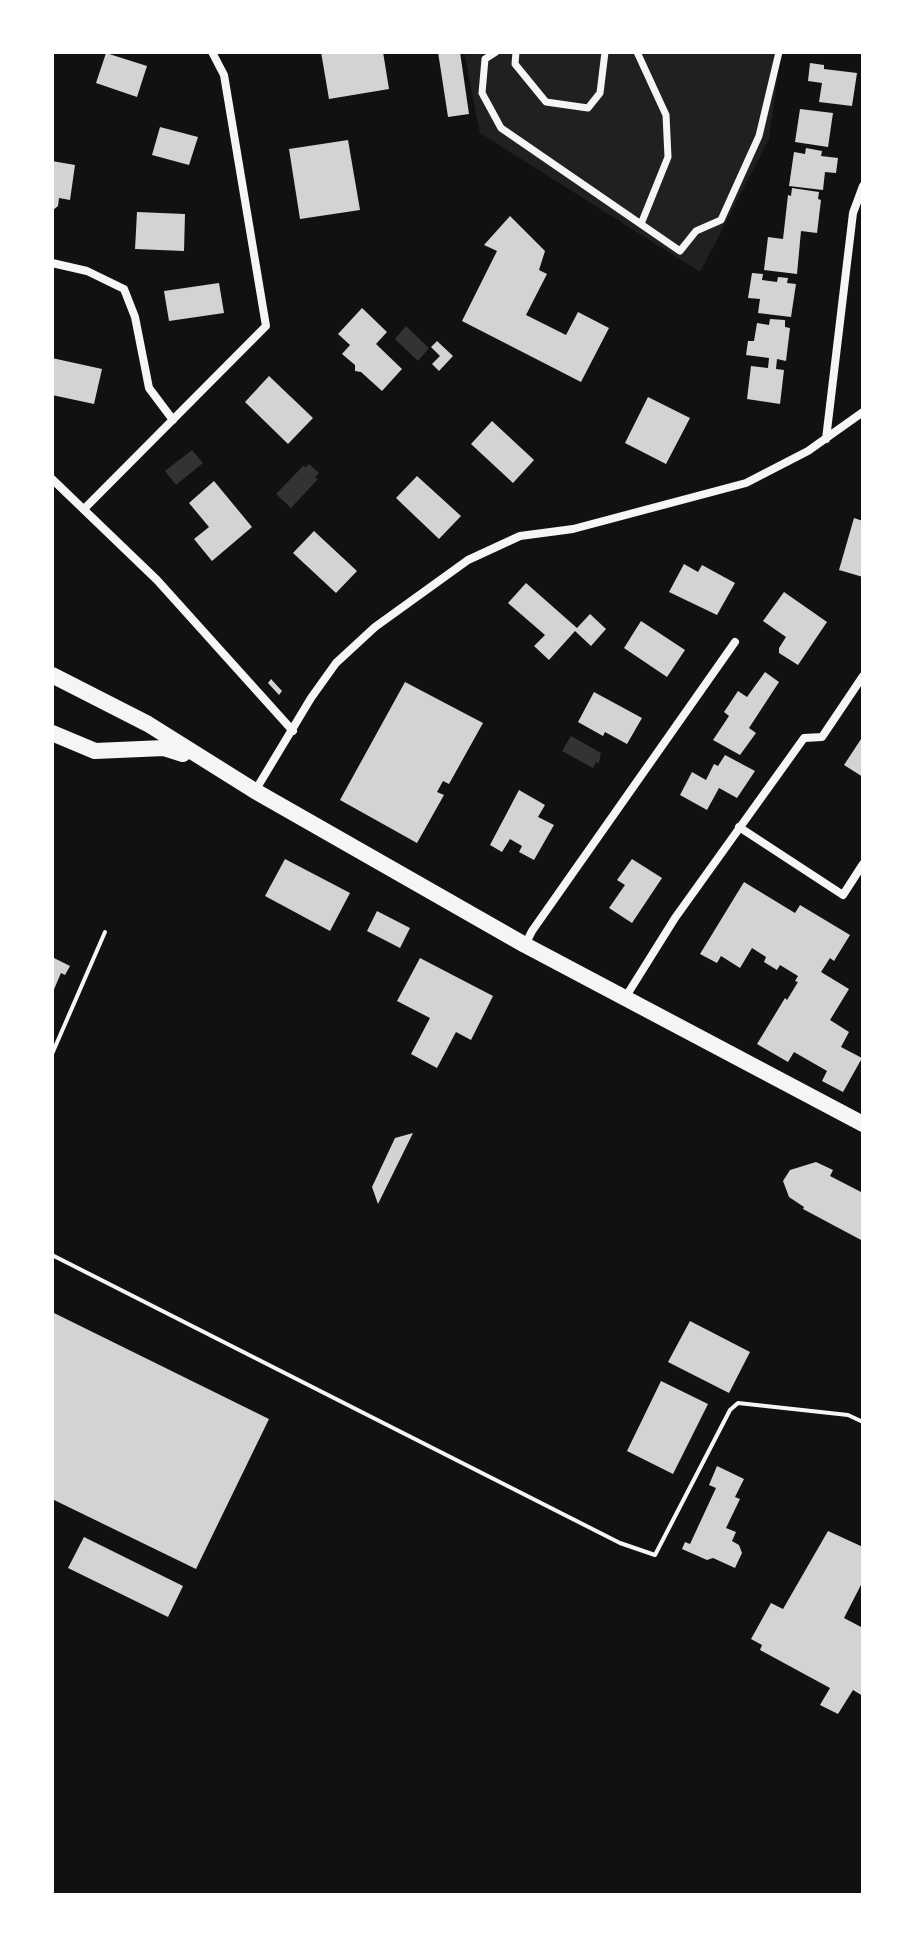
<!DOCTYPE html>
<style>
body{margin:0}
#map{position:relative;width:915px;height:1947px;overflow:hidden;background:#111;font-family:Georgia,serif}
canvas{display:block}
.frame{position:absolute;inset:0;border:54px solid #fff;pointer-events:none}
</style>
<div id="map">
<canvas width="915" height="1947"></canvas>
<div class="frame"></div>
</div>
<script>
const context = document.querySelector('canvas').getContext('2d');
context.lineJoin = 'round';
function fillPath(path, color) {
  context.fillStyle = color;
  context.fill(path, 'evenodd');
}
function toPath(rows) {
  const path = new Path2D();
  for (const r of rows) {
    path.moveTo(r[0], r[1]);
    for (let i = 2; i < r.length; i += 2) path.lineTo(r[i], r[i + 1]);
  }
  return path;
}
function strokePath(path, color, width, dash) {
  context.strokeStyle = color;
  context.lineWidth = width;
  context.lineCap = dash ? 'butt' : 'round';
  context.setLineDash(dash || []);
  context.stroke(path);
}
fillPath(toPath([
 [464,52,781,52,769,139,700,272,480,133]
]), '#202020');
fillPath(toPath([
 [406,326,429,348,418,361,395,339],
 [192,450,203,463,176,485,165,471],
 [309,464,319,473,315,477,318,479,291,508,276,494,303,466,306,467],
 [571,736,601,753,599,763,596,762,593,768,562,751]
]), '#333');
fillPath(toPath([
 [321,52,383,52,389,89,329,99],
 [438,52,460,52,469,114,448,117],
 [106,53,147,66,137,97,96,83],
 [810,63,824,65,824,69,857,73,852,106,819,102,822,83,808,81],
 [800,109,833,113,828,147,795,142],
 [160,127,198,137,189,165,152,155],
 [348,140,360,210,300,219,289,149],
 [806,148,822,151,821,156,838,158,836,173,825,172,823,190,789,186,794,152,805,154],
 [52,161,75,165,70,200,59,198,58,206,52,211],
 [792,188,819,192,818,199,821,200,817,233,801,231,797,274,764,270,768,237,783,239,788,195,791,196],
 [137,212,185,214,184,251,135,249],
 [510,216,545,251,539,270,547,274,526,315,566,335,578,312,609,328,581,382,462,321,497,251,484,245],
 [752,273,763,274,762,280,777,282,778,277,788,278,787,283,796,284,791,317,758,313,760,299,748,298],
 [219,283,224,313,169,321,164,291],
 [362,308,387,332,376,344,402,369,382,391,361,372,355,371,355,365,342,354,350,345,338,334],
 [770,319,785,320,785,327,790,328,786,361,777,359,776,369,784,370,780,404,747,399,751,366,768,368,769,358,746,355,748,341,754,341,757,323,769,325],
 [437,341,453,356,439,371,432,364,440,356,431,347],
 [52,358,102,369,94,404,52,395],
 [269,376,313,418,288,444,245,402],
 [648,397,690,418,666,464,625,443],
 [492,421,534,460,513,483,471,444],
 [417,476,461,516,439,539,396,498],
 [214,481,252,527,212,561,194,539,209,527,189,503],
 [854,518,863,521,863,577,839,570],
 [314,531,357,571,336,593,293,553],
 [684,564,698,572,702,565,735,583,717,615,669,592],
 [526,583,577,628,590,614,606,629,591,646,575,631,549,660,534,646,545,635,508,603],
 [784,592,827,622,798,665,779,653,779,648,786,637,763,621],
 [641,621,685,650,667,677,624,648],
 [765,672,779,682,749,728,756,733,740,755,713,740,729,716,724,712,738,691,747,697],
 [271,679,282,691,279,695,268,683],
 [405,682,483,723,449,784,443,781,437,792,444,795,417,843,340,800],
 [594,692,642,718,627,744,605,732,603,736,578,722],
 [863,736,863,777,844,765],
 [725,755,755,771,737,798,719,788,707,810,680,795,692,772,706,780,714,764,718,766],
 [519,790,545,805,538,817,554,825,534,860,519,852,522,846,510,839,502,852,490,845],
 [285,859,350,893,330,931,265,896],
 [632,859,662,878,632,923,609,908,625,885,617,880],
 [744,882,795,913,800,905,850,935,834,961,830,958,821,972,849,989,830,1020,849,1032,841,1047,862,1058,843,1092,822,1081,827,1071,794,1052,788,1062,757,1044,785,998,787,1000,798,982,795,981,798,976,780,965,777,970,764,962,766,957,752,948,740,968,721,956,717,963,700,954],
 [377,911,410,928,400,948,367,931],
 [52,957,70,966,65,975,61,973,52,994],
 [420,958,493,996,471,1040,456,1032,437,1068,411,1054,430,1018,397,1001],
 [413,1133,378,1204,372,1187,395,1138],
 [816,1162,833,1170,830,1176,863,1193,863,1241,803,1209,804,1207,789,1197,783,1181,790,1170],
 [52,1312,269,1419,196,1569,52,1499],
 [690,1321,750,1352,729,1393,668,1362],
 [661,1381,708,1404,673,1474,627,1451],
 [717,1466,744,1479,735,1497,740,1499,726,1528,736,1532,732,1541,739,1545,742,1553,735,1568,713,1558,707,1560,682,1549,685,1542,690,1544,716,1488,709,1485],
 [828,1531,863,1547,863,1581,844,1618,863,1628,863,1696,853,1690,838,1714,820,1705,830,1688,760,1650,762,1645,751,1639,771,1603,783,1609],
 [84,1537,183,1586,168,1617,68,1568]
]), '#d3d3d3');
strokePath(toPath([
 [52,1054,105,932],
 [52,1255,620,1543,655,1555,730,1410,738,1403,848,1415,863,1422]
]), '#f5f5f5', 4);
strokePath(toPath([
 [496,52,485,59,482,93,501,128,680,251,696,231,721,220,759,136,779,52],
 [516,52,515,64,546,102,588,108,600,93,605,52],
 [637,52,666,115,668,157,641,224]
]), '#f5f5f5', 7);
strokePath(toPath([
 [52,263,87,271,124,289,135,317,149,388,173,420],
 [826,439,853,213,863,186],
 [52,479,157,580,293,731],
 [85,508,266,326,224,75,212,52],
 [255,791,311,698,336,663,375,627,468,560,520,536,573,529,746,483,808,451,863,412],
 [739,827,843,895,863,864],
 [525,945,532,931,735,642],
 [625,998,675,918,804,738,822,737,863,676]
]), '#f5f5f5', 8);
strokePath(toPath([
 [52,675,148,724,255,791,525,945,863,1124],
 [52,733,95,751,164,748,183,754]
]), '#f5f5f5', 16);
</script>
